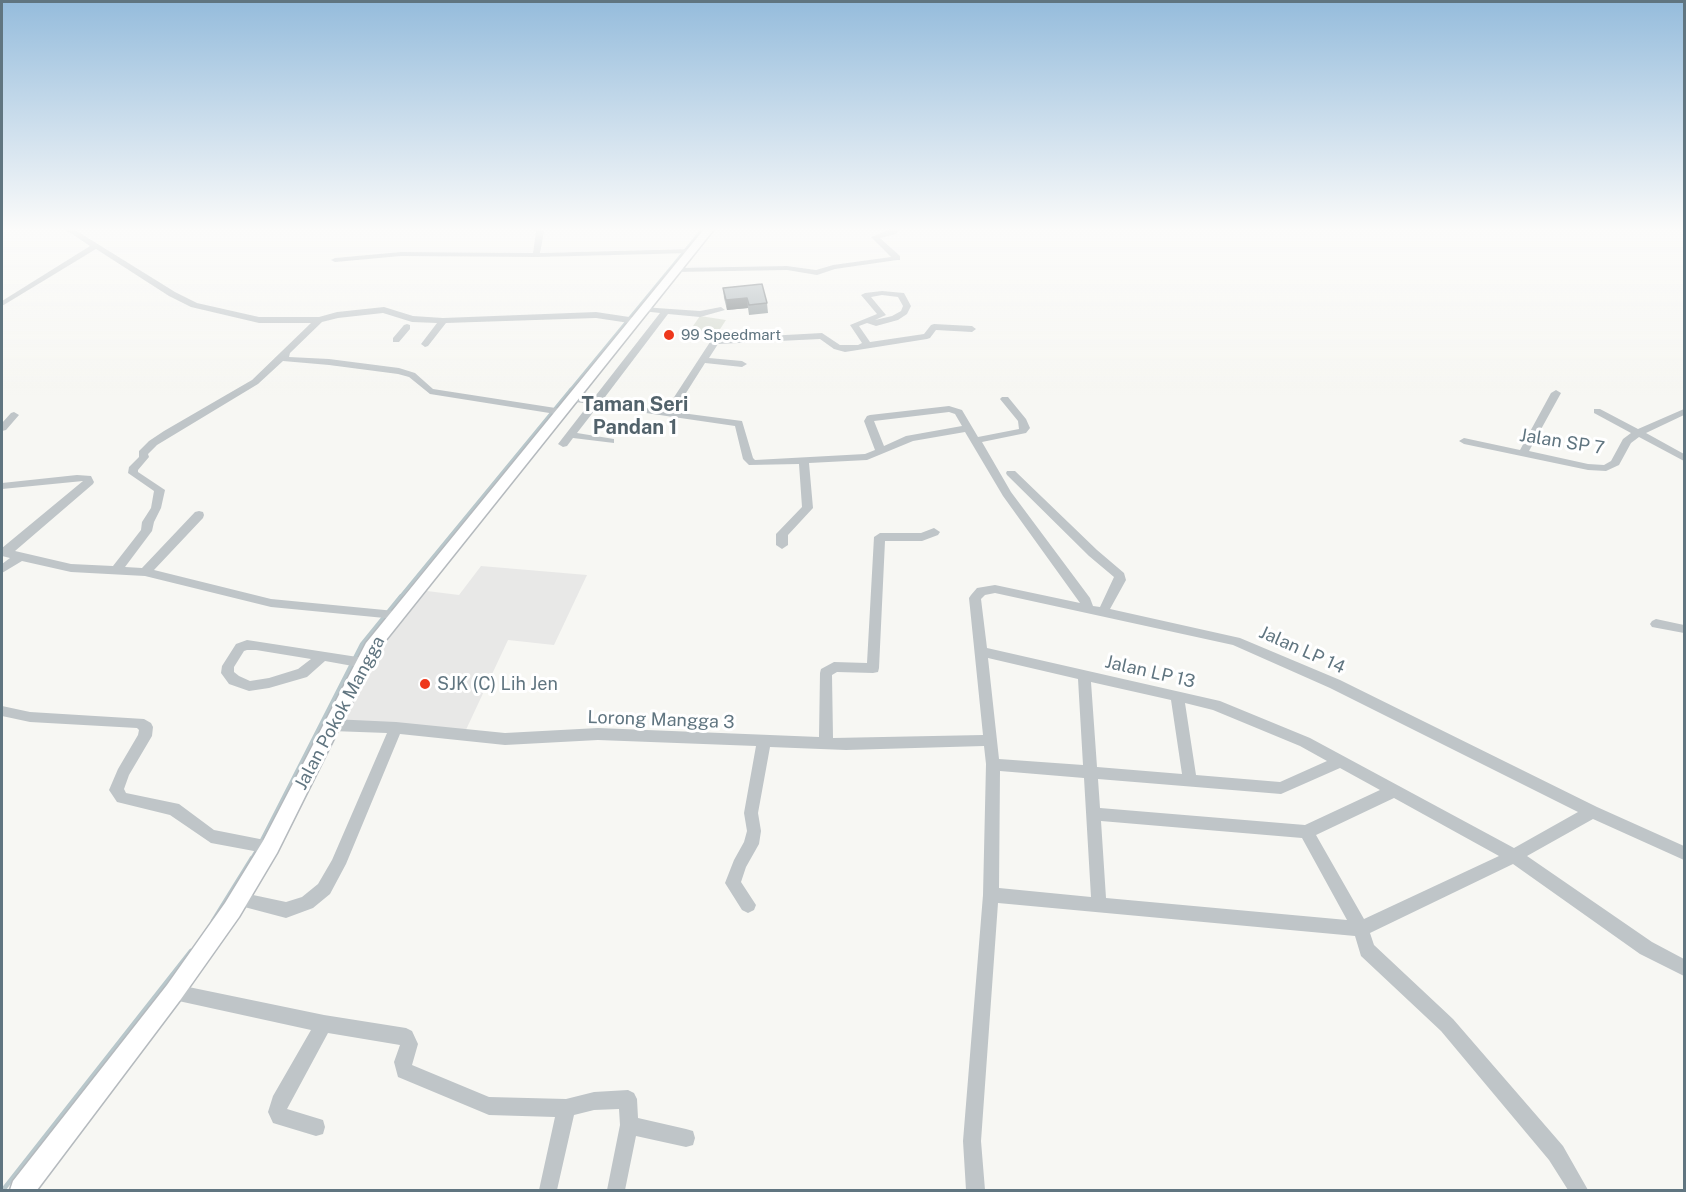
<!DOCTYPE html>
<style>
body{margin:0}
#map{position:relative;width:1686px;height:1192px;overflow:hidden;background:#f7f7f3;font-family:"Public Sans",sans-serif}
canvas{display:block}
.frame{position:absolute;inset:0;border:3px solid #607580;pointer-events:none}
</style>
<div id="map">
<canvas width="1686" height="1192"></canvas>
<div class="frame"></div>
</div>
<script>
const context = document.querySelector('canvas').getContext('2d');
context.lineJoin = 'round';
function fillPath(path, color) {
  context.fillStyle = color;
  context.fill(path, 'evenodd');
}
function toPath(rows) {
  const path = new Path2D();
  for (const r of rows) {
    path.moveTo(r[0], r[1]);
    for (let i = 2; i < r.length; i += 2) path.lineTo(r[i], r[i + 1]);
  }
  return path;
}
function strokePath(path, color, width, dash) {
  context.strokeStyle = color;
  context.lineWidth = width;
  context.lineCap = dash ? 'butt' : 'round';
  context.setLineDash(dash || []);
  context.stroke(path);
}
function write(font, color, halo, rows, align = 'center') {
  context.font = font + ' "Public Sans",sans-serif';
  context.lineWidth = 6;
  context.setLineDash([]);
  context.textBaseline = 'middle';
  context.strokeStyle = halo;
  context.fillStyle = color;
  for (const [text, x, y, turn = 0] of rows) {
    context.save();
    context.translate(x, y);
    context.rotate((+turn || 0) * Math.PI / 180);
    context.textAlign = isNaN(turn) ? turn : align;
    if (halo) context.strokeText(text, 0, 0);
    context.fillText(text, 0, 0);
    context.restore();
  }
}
fillPath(toPath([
 [481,566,587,575,554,645,508,640,464,734,341,723,386,642,427,591,459,595]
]), '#e8e8e7');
fillPath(toPath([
 [700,316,726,320,713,340,686,336]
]), '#d7dcd2');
strokePath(toPath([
 [569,391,703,228]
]), '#b8c7cb', 2);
strokePath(toPath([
 [400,597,571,389]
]), '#b8c7cb', 3);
strokePath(toPath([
 [261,842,362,644,401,596],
 [251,860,257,850]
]), '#b8c7cb', 4);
strokePath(toPath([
 [213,921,252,858],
 [3,1190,191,951]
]), '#b8c7cb', 4.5);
const major = toPath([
 [705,228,715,228,378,650,277,853,239,917,181,999,37,1190,10,1190,13,1181,167,985,225,903,263,841,366,643,705,228]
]);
strokePath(major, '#b5babe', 3);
fillPath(toPath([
 [63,228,72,228,175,292,197,303,259,317,319,317,337,312,384,307,413,316,443,318,596,312,636,318,640,321,636,324,596,318,446,323,428,346,425,347,421,344,437,323,412,322,383,313,338,318,322,322,290,353,289,357,329,359,399,368,415,373,433,389,562,409,567,412,562,415,430,394,409,377,398,374,329,365,283,361,258,384,157,445,148,454,149,457,138,470,138,472,165,490,161,508,154,522,152,531,125,567,142,568,195,512,199,511,203,512,204,515,203,518,154,570,271,599,395,611,399,612,401,615,399,618,395,619,271,607,145,576,71,572,22,561,2,573,2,564,10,558,2,556,2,548,83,481,2,489,2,483,77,475,91,476,94,482,93,484,15,551,71,564,113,566,141,530,142,522,151,508,154,491,128,473,129,467,139,457,139,451,149,441,164,431,252,380,311,323,259,323,191,307,169,296,96,249,2,306,2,301,90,246,63,228],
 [534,228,541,228,544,232,540,253,692,249,696,251,692,253,537,257,401,256,335,262,331,260,335,258,401,252,533,253,536,232,534,228],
 [893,228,901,228,896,234,880,238,900,256,900,260,897,260,835,269,817,275,787,270,676,272,672,270,676,268,787,266,816,270,833,265,891,257,871,237,893,228],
 [882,291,904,293,911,306,907,314,898,320,876,326,867,323,859,326,870,342,924,334,931,325,934,324,972,326,976,329,972,332,936,330,930,338,927,339,845,352,834,349,820,339,718,344,709,358,742,361,747,364,742,367,705,363,674,412,742,421,753,458,755,460,865,454,875,450,864,421,867,416,870,415,949,406,962,410,978,437,1019,429,1018,421,1000,399,1002,397,1008,397,1026,419,1030,428,1026,433,982,442,1011,492,1090,598,1093,606,1100,607,1114,577,1089,556,1007,475,1006,473,1007,471,1015,471,1097,550,1124,573,1126,580,1110,609,1240,638,1340,680,1597,807,1684,846,1684,860,1593,819,1527,856,1652,942,1684,959,1684,976,1640,954,1513,864,1370,933,1374,945,1453,1019,1563,1146,1588,1190,1568,1190,1549,1160,1441,1031,1361,956,1355,936,998,903,981,1141,985,1190,966,1190,963,1141,983,895,986,764,984,746,846,750,770,747,758,813,761,831,759,844,746,867,741,882,756,905,754,910,748,913,742,910,725,883,734,860,744,842,747,831,744,813,756,746,598,740,505,745,400,734,346,864,330,894,313,908,286,918,233,904,231,899,233,894,239,892,286,902,302,897,318,884,332,860,387,733,332,731,327,729,325,725,327,721,332,719,396,722,505,733,598,728,819,737,820,673,821,669,834,662,867,663,874,537,880,533,921,533,934,528,940,532,938,535,922,541,885,541,879,668,878,672,873,673,837,672,832,675,833,738,983,735,969,598,971,595,977,588,995,585,1080,603,1003,496,965,432,913,441,867,460,809,463,813,508,788,535,788,545,782,549,776,545,776,534,802,507,799,464,749,465,743,459,735,426,598,406,577,433,614,439,614,443,573,438,567,446,563,447,558,444,589,404,570,401,570,397,593,399,660,313,642,311,642,307,700,311,721,307,725,310,700,317,668,314,602,401,665,411,712,339,822,333,840,345,858,345,862,343,850,325,877,314,861,295,865,293,882,291],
 [882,295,898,297,903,306,901,311,892,316,875,320,886,315,871,297,882,295],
 [949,412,955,414,962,426,906,436,884,446,874,421,949,412],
 [995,593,1233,645,1330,688,1578,812,1514,848,1310,738,1220,701,987,648,981,599,985,595,995,593],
 [988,658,1078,679,1083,765,999,759,988,658],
 [1091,682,1171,700,1182,774,1097,767,1091,682],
 [1185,703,1213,710,1300,746,1327,761,1280,782,1196,775,1185,703],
 [1340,768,1380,790,1305,825,1100,808,1098,779,1281,794,1340,768],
 [1000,771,1084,778,1091,897,999,888,1000,771],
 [1394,798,1499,856,1364,919,1316,835,1394,798],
 [1101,821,1302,838,1347,920,1106,898,1101,821],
 [407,324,410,325,410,329,399,342,393,342,393,338,404,325,407,324],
 [1556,390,1561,393,1529,451,1588,464,1604,465,1611,461,1623,439,1631,433,1594,413,1594,409,1600,409,1638,429,1684,409,1684,415,1646,433,1684,454,1684,461,1639,437,1631,443,1619,465,1606,471,1588,470,1464,444,1459,441,1464,438,1520,450,1551,393,1556,390],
 [14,412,19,415,6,430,2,431,2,423,11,413,14,412],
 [1656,619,1684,625,1684,633,1652,627,1650,624,1652,621,1656,619],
 [247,640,364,658,369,660,370,663,369,666,364,668,325,661,307,677,269,688,249,691,229,684,221,673,222,666,236,644,247,640],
 [247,650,256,650,311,659,298,669,269,678,250,681,239,676,234,672,234,667,244,651,247,650],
 [2,706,30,712,144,719,151,723,153,727,152,736,129,775,124,789,126,793,179,804,214,830,275,842,278,847,275,852,270,854,211,843,170,815,117,802,109,790,118,769,138,735,139,730,137,728,30,722,2,716,2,706],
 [174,984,324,1015,406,1028,412,1031,418,1044,412,1065,489,1097,566,1099,594,1092,628,1090,634,1093,637,1099,638,1118,686,1129,693,1131,695,1138,693,1145,686,1147,636,1136,625,1190,607,1190,620,1125,619,1109,594,1110,574,1115,557,1190,539,1190,555,1117,489,1115,398,1077,394,1062,400,1045,328,1033,287,1109,323,1120,325,1127,323,1134,316,1136,273,1123,268,1112,273,1096,311,1030,174,1000,168,998,166,992,168,986,174,984]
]), '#bfc5c8');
fillPath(major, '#fff');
fillPath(toPath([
 [723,288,767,303,768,313,749,315,748,308,727,310,724,298]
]), '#909a9d');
fillPath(toPath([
 [747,298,748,308,727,310,726,300]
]), '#767d80');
const building = toPath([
 [762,284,767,303,749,305,747,298,726,300,723,288,762,284]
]);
fillPath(building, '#a8b3b7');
strokePath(building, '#767d80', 1.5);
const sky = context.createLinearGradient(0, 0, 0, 395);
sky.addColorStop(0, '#95bcdc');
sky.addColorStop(0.58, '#fbfbfa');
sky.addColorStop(1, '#fbfbfa00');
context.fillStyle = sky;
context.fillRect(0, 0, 1686, 395);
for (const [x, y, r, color] of [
 [669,335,6,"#ee381c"],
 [425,684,6,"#ee381c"]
]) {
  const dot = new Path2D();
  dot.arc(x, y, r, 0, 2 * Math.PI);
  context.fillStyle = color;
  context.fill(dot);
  strokePath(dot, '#fff', 2);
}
write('15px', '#607580', '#fff', [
 ["99 Speedmart",681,335]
], 'left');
write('18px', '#607580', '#fff', [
 ["Jalan SP 7",1562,442,9],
 ["Jalan LP 14",1302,650,24],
 ["Jalan LP 13",1150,672,13],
 ["Jalan Pokok Mangga",340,713,-62],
 ["Lorong Mangga 3",661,720,2]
]);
write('18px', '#607580', '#fff', [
 ["SJK (C) Lih Jen",437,684]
], 'left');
write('bold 20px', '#52626b', '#fff', [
 ["Taman Seri",635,405],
 ["Pandan 1",635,428]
]);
</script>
